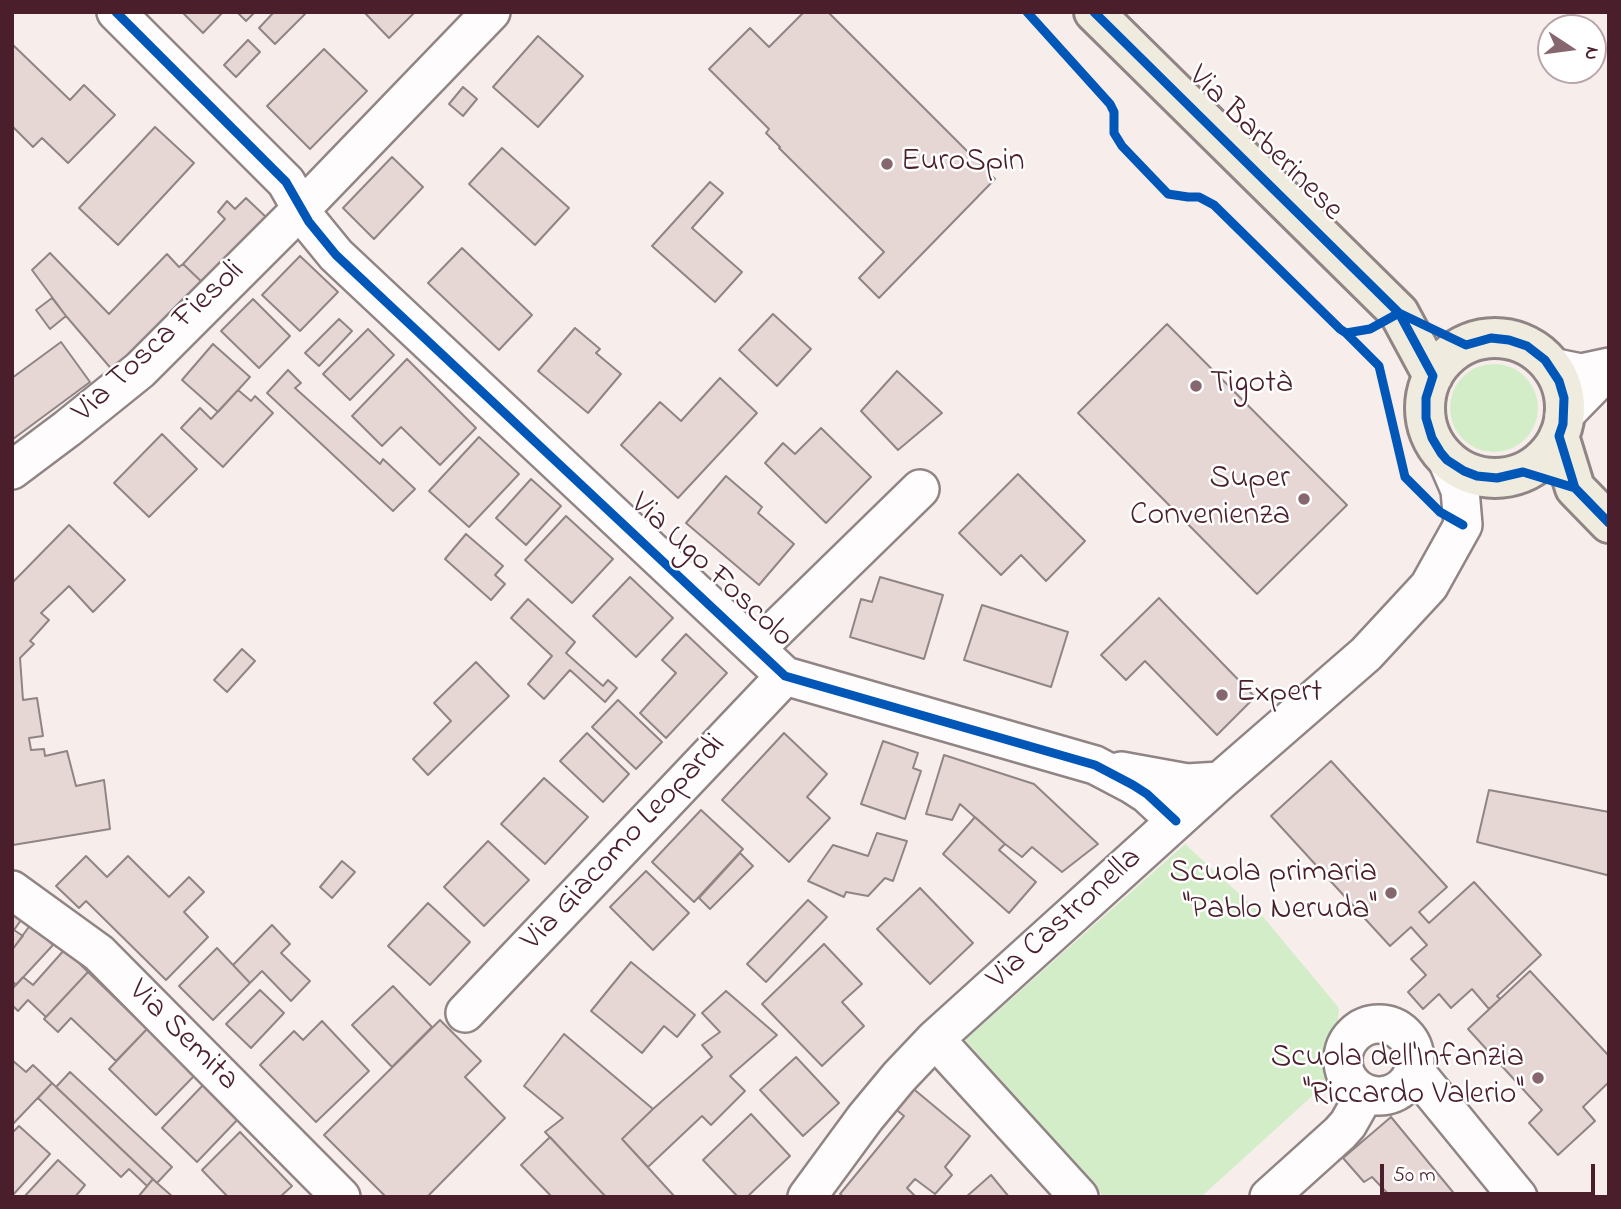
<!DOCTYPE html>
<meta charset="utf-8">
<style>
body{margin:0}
#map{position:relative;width:1621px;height:1209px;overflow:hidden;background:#f7eeec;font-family:"Indie Flower",sans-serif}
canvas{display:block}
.frame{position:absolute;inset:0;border:14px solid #4a1f2b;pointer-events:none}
.north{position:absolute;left:1537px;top:14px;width:70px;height:70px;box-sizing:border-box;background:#fff;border:2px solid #b7a5aa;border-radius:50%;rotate:103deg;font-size:19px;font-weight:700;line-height:28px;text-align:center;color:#4a1f2b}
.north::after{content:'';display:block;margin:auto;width:24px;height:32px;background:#87676f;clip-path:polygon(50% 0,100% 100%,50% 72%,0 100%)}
.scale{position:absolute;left:1380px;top:1164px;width:215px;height:32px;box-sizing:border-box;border:4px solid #4a1f2b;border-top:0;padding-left:9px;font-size:21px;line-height:24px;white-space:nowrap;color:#4a1f2b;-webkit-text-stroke:5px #fff;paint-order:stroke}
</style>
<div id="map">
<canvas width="1621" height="1209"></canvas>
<div class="frame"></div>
<div class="north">N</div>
<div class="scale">50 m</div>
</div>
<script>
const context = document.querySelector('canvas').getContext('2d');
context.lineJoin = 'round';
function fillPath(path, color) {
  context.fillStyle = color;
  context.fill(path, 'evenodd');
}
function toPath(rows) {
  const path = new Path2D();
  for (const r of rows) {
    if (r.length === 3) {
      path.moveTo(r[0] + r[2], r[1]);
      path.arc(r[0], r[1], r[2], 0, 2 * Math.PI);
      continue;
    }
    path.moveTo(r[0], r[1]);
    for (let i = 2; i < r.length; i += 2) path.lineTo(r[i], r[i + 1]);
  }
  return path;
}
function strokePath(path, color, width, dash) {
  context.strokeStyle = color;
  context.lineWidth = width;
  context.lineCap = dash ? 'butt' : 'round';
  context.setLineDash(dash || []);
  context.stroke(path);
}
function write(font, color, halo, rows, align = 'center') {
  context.font = font + ' "Indie Flower",sans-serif';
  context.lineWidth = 5;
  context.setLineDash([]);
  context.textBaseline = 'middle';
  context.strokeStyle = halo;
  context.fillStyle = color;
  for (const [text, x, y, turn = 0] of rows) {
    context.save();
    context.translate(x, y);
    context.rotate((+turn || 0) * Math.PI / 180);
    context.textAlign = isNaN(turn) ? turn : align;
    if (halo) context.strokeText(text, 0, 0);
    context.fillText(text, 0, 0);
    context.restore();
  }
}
fillPath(toPath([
 [1494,408,44],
 [1185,844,1259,912,1339,1008,1332,1078,1201,1197,1104,1197,965,1040]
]), '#d4edc9');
const building = toPath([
 [182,12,223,12,203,33,182,12],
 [237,12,255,12,246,21,237,12],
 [274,12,304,12,305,14,275,44,259,28,274,12],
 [364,12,415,12,389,38,364,12],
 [804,12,828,12,995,179,879,298,859,278,884,252,779,148,780,147,766,133,769,129,709,69,750,28,769,47,804,12],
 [538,36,583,76,538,127,493,87,538,36],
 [248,40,260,52,236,77,224,65,248,40],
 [12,44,70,100,84,85,115,115,68,163,42,138,33,147,12,126,12,44],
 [324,49,367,91,310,149,267,106,324,49],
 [463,87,477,99,463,116,449,104,463,87],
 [155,127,194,163,118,245,79,208,155,127],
 [502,148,569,208,535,245,469,184,502,148],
 [392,157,423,187,374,239,343,208,392,157],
 [710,182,723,193,692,228,742,272,715,302,652,246,710,182],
 [246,198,267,218,205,285,183,264,225,219,218,212,227,201,235,209,246,198],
 [462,248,532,315,499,350,428,283,462,248],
 [50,253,109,314,167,254,179,267,183,264,205,285,114,372,66,316,32,270,50,253],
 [300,256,338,292,300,331,262,295,300,256],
 [52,298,66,316,50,329,36,310,52,298],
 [253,299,290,336,259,368,221,331,253,299],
 [773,314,811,349,777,386,739,350,773,314],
 [339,319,352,331,319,366,305,353,339,319],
 [1167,324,1347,505,1257,594,1078,413,1167,324],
 [575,328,600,349,596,353,621,374,588,413,538,371,575,328],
 [368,329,394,355,350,400,323,374,368,329],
 [61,342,90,382,13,439,12,378,61,342],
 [213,344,250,377,218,412,182,380,213,344],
 [407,359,476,428,440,465,401,427,382,446,352,416,407,359],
 [288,370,301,383,295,388,380,464,383,459,415,489,393,511,267,393,288,370],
 [897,371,942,413,898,450,861,411,897,371],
 [720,378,757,413,678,498,621,445,660,402,681,421,720,378],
 [238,390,251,401,255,396,273,413,223,467,181,428,200,408,211,419,238,390],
 [821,428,871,477,826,523,765,463,783,443,795,454,821,428],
 [162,434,197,469,149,517,114,483,162,434],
 [479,437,519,474,469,527,429,491,479,437],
 [1018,474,1085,541,1046,581,1021,555,1001,575,959,533,1018,474],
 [726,476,762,507,758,513,794,544,759,585,686,523,726,476],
 [531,479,561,506,526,545,496,518,531,479],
 [566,516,613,559,572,603,525,560,566,516],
 [69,525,125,580,93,612,69,586,41,613,49,620,30,641,34,644,20,658,23,700,37,698,43,736,29,738,31,750,44,749,45,756,67,751,76,786,104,780,110,829,13,845,12,583,69,525],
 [466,534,503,566,495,575,505,584,491,600,445,559,466,534],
 [630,577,673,618,636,657,593,616,630,577],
 [880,577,943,595,924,659,850,637,861,599,872,602,880,577],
 [1159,598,1255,697,1217,735,1145,661,1126,680,1101,655,1159,598],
 [528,599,575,642,566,653,603,686,608,680,617,688,605,702,570,670,544,699,528,684,552,656,511,618,528,599],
 [982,605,1068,632,1051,687,964,660,982,605],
 [686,634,727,673,666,738,640,713,676,673,662,660,686,634],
 [242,649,255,661,227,692,214,680,242,649],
 [476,662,509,696,428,775,413,759,451,721,434,703,476,662],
 [618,700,662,742,636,769,592,727,618,700],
 [587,733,629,774,603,802,560,761,587,733],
 [784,733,827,774,807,797,830,818,789,862,722,800,784,733],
 [883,741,918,753,913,768,921,771,905,819,861,804,883,741],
 [944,755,1034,784,1098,844,1062,872,1032,847,1022,857,1005,844,960,804,952,820,926,814,944,755],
 [1331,761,1447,887,1419,912,1429,923,1474,882,1541,955,1497,996,1500,999,1489,1009,1472,989,1451,1008,1439,994,1423,1009,1408,992,1426,975,1411,959,1427,945,1411,927,1390,946,1271,816,1331,761],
 [544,778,588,817,545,864,501,824,544,778],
 [1489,790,1609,812,1609,877,1607,875,1477,842,1489,790],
 [701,810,743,849,694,902,652,862,701,810],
 [975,817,1005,844,999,850,1036,882,1009,913,943,854,975,817],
 [877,833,907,841,893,881,885,878,868,896,846,892,844,897,808,881,833,845,868,856,877,833],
 [488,841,529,880,484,926,444,887,488,841],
 [740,853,753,866,710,909,699,898,740,853],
 [86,856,107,877,128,856,169,897,189,877,204,892,184,912,208,937,166,980,86,901,79,908,56,886,86,856],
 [342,861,355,872,332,898,320,887,342,861],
 [646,871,689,913,653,950,610,907,646,871],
 [920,888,973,943,930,984,877,929,920,888],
 [808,900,827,917,766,982,747,964,808,900],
 [428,903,470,942,430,985,388,946,428,903],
 [12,913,21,920,14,930,23,936,12,950,12,913],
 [31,924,53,945,16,985,12,981,12,950,31,924],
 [272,925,290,944,281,953,310,981,291,1001,262,971,250,983,233,965,272,925],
 [824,944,862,984,842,1002,864,1026,822,1066,762,1004,824,944],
 [217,948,250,983,213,1020,179,986,217,948],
 [65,949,88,972,46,1017,28,1000,18,1011,12,1005,12,989,23,977,33,985,65,949],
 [631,962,695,1015,677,1037,664,1026,642,1053,591,1011,631,962],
 [1530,971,1609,1056,1609,1082,1583,1107,1595,1121,1558,1155,1529,1123,1542,1110,1468,1029,1530,971],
 [88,972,147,1029,116,1061,71,1018,58,1032,44,1019,88,972],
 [393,986,432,1027,392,1067,352,1025,393,986],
 [260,990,284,1013,251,1048,226,1024,260,990],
 [726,991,777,1035,730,1076,745,1091,711,1125,702,1116,648,1167,622,1139,653,1109,712,1057,702,1045,720,1032,702,1013,726,991],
 [440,1020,481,1061,465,1077,505,1118,427,1197,386,1197,324,1135,440,1020],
 [322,1021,369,1071,316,1122,260,1065,294,1031,303,1040,322,1021],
 [147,1029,195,1075,156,1115,109,1069,147,1029],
 [564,1034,653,1109,622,1139,675,1197,606,1197,545,1132,563,1118,524,1086,564,1034],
 [796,1057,839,1103,803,1136,760,1090,796,1057],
 [12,1060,26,1072,33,1065,52,1083,12,1125,12,1060],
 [70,1072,172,1167,157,1183,56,1087,70,1072],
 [52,1083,153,1179,147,1186,129,1169,121,1177,38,1098,52,1083],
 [205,1083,240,1117,197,1162,162,1128,205,1083],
 [910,1086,970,1136,945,1167,952,1175,935,1194,915,1179,907,1188,916,1197,844,1197,840,1194,904,1116,893,1107,910,1086],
 [751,1114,790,1156,747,1197,738,1197,703,1160,751,1114],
 [1391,1117,1457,1197,1391,1197,1372,1177,1364,1182,1343,1158,1391,1117],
 [19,1126,50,1154,12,1196,12,1133,19,1126],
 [240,1132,292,1186,280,1197,228,1197,202,1170,240,1132],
 [550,1137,606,1197,552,1197,521,1165,550,1137],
 [58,1160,85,1185,75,1197,24,1197,58,1160],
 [991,1175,1009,1197,966,1197,991,1175],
 [153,1179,157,1183,173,1197,138,1197,153,1179]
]);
fillPath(building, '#e6d6d4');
strokePath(building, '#908485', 2);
const minor = toPath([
 [116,12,286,182,309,222,336,255,785,676,1095,765,1133,785,1147,794,1176,821],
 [1551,367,1581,373,1609,367],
 [1564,415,1609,369],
 [12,470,68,428,140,370,302,208,491,12],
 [757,648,920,489],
 [1121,771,1187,783,1220,781],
 [12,890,99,953,341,1197],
 [465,1013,785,676],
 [1379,1060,36],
 [935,1039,1079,1197],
 [1414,1070,1518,1197],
 [807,1197,865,1118,899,1077,935,1039,1220,781,1366,654,1429,586,1463,525,1460,490,1447,460],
 [1269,1197,1340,1133,1348,1124,1365,1094]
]);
const major = toPath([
 [1094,12,1399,313,1433,376],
 [1495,408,70],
 [1559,436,1575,488,1609,523]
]);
strokePath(minor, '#908485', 42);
strokePath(major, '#908485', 44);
strokePath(minor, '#fefcfc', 37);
strokePath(major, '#efebdf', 38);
strokePath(toPath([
 [116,12,286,182,309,222,336,255,785,676,1095,765,1133,785,1147,794,1176,821],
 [1027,12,1110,104,1114,112,1114,133,1122,146,1168,194,1188,197,1199,197,1214,205,1340,329,1346,333,1370,329,1399,313],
 [1094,12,1399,313,1433,376,1426,398,1426,418,1432,438,1441,453,1447,460,1464,471,1477,476,1497,478,1523,472,1575,488],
 [1399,313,1466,345,1491,338,1509,340,1527,346,1545,360,1559,381,1564,398,1563,424,1559,436,1575,488,1609,523],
 [1346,333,1379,366,1405,477,1440,512,1463,525]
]), '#0057b8', 9);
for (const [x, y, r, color] of [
 [887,164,7,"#87676f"],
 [1196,386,7,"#87676f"],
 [1304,499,7,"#87676f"],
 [1222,695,7,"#87676f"],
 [1391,893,7,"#87676f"],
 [1538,1078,7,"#87676f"]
]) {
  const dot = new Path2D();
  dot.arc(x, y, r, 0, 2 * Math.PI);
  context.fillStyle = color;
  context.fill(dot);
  strokePath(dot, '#fff', 2.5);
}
write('32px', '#4a1f2b', '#fff', [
 ["Via Barberinese",1264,145,45],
 ["Via Tosca Fiesoli",160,343,-43],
 ["Via Ugo Foscolo",710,572,43],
 ["Via Giacomo Leopardi",625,844,-47],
 ["Via Castronella",1066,920,-42],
 ["Via Semita",182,1037,45]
]);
write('32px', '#4a1f2b', '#fff', [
 ["EuroSpin",901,164],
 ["Tigotà",1210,386],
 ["Super",1290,481,"right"],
 ["Convenienza",1290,518,"right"],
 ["Expert",1236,695],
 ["Scuola primaria",1377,875,"right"],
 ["\"Pablo Neruda\"",1377,912,"right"],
 ["Scuola dell'Infanzia",1524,1060,"right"],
 ["\"Riccardo Valerio\"",1524,1097,"right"]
], 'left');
</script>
